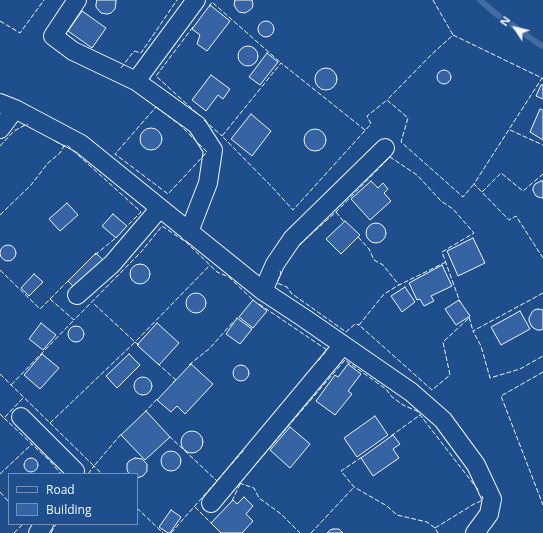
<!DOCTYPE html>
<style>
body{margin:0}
#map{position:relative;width:543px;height:533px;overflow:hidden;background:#1f4e8c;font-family:"Open Sans",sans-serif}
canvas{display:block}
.legend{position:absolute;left:8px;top:473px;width:130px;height:52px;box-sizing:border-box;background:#1f4e8c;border:1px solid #7391ba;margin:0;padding:5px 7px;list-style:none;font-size:12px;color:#f2f6ff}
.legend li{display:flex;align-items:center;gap:8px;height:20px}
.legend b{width:20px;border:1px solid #7391ba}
.north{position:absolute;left:495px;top:8px;width:40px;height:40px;-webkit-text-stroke:3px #1f4e8c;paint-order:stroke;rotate:305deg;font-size:11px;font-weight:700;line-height:16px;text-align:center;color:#f2f6ff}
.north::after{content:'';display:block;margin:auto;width:14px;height:18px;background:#f2f6ff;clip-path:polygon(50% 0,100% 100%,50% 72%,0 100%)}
</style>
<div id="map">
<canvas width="543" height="533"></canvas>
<ul class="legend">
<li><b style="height:5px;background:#1f4e8c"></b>Road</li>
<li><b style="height:11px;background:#3563a3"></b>Building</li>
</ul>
<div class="north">N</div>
</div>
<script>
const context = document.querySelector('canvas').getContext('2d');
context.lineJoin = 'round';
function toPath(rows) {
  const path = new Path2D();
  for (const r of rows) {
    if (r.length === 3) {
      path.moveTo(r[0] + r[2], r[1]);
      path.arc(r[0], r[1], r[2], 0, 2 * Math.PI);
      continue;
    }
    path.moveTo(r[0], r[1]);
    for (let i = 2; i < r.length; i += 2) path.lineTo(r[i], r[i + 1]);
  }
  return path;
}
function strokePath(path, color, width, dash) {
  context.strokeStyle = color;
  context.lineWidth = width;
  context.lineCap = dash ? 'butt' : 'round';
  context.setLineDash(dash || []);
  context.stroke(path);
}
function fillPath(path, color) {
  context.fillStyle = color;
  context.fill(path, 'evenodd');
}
strokePath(toPath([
 [480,0,495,13,539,44,543,46]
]), '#446ba0', 6);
const building = toPath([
 [97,0,116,0,116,2,115,9,111,13,107,14,101,13,96,7,96,4,97,0],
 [235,0,252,0,253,5,252,8,250,10,245,13,239,12,237,10,234,5,235,0],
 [210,5,230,21,207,51,197,44,200,35,192,29,210,5],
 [82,11,106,28,92,48,68,31,82,11],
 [266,29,8],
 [248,56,10],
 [267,53,278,62,260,85,249,77,267,53],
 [326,79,11],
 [444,77,7],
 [211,75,230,89,223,99,218,95,206,111,192,100,211,75],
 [541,85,543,85,543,99,536,96,541,85],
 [540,109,543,110,543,140,530,132,540,109],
 [251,114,271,131,252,156,231,139,251,114],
 [151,139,11],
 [315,140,11],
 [371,181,378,188,383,183,388,189,384,193,391,201,370,220,351,199,371,181],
 [541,181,543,181,543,198,538,197,536,196,533,191,533,188,535,184,541,181],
 [67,203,78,215,60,231,49,219,67,203],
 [113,214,127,226,116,238,102,226,113,214],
 [345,221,360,235,341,254,326,239,345,221],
 [376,233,10],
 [473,238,485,263,458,276,447,251,473,238],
 [8,253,8],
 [96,253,104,261,76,289,68,281,96,253],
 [140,274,10],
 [442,265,452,286,431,296,434,301,424,306,420,299,417,300,409,283,442,265],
 [34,274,43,282,29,296,21,288,34,274],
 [405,287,415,302,402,312,391,296,405,287],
 [196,303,10],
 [253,300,267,311,253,328,239,317,253,300],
 [459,300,470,316,456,325,445,309,459,300],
 [538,309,543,310,543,329,541,330,537,330,532,327,529,321,529,318,532,312,534,310,538,309],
 [520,311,530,329,501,345,491,327,520,311],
 [237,318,252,329,240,344,226,334,237,318],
 [41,323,56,335,43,350,29,339,41,323],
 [157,323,179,343,159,365,137,345,157,323],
 [76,334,8],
 [42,354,59,368,40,389,24,375,42,354],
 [129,354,140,365,117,388,106,376,129,354],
 [191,364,213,384,185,414,177,406,171,412,157,400,191,364],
 [348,364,361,374,348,391,352,394,335,415,316,401,335,375,338,377,348,364],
 [241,373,8],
 [143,386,9],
 [146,411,170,437,145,460,121,435,146,411],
 [375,416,388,435,357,457,344,438,375,416],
 [290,427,310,444,290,468,270,450,290,427],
 [192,442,11],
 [393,435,400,444,393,449,399,458,373,476,361,458,393,435],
 [171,461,10],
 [31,465,7],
 [135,458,142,459,147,464,147,471,143,476,137,478,137,474,129,474,127,470,127,464,129,461,135,458],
 [244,497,253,506,246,514,253,521,242,533,221,533,211,523,233,500,237,504,244,497],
 [171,510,181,517,170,533,168,533,159,527,171,510],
 [333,529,339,529,343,533,327,533,330,530,333,529]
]);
fillPath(building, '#3563a3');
strokePath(building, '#f2f6ff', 1);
const minor = toPath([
 [77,0,53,36,73,51,136,81,197,125,213,150,208,183,189,232],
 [136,81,196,0],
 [0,103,15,109,81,144,160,208],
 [0,129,15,109],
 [263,291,275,264,292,239,385,148],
 [77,295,112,264,160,208,263,291,304,318,411,392,443,420,476,465,492,499,489,514,475,533],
 [21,417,75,471,74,474],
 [211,503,343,345],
 [38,533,44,524]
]);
strokePath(minor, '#f2f6ff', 20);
strokePath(minor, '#1f4e8c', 18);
strokePath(toPath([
 [433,0,453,35,431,55,387,100,408,118,401,142,463,197,474,184],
 [209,7,212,2,281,63],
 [0,21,20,33,44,0],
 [193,27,156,76,200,116],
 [453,35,542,78],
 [121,68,134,51,141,53,177,0],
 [543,79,542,78,474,184,509,220,516,216,543,258],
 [156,107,180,125,207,152,168,194,115,154,156,107],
 [204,120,222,136],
 [365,130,281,63,222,136,273,188,293,210,371,124,367,116,387,100],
 [510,130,543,145],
 [55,141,64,146,67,145,141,212,126,227],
 [0,146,14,131,27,124,28,125],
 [482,192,501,173,523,191,543,174],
 [336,212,344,222],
 [0,215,31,185,48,163,60,153,64,146],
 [358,237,369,249,374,260,383,265,399,285],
 [299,245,337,211,390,157,417,175,441,201,453,209,474,233,442,252,460,302],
 [95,255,118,236],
 [446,262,399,285,384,294,359,325,432,390,450,375,443,342,469,318],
 [0,270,40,309,68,281],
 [280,271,281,273,277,283,287,287,291,293,346,332,355,324,359,325],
 [543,293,473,331,481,346,490,378,520,369,543,356],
 [50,299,74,320,142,251,162,226,186,242,217,272,229,277,254,301],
 [259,304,327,350,318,361],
 [469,317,473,331],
 [139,345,135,342,210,265],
 [157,363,176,380,173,382],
 [189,365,210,348,233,322],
 [543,372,501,396,543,505],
 [0,374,50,423,135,342,93,303],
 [11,385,74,320],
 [144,413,158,398],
 [0,414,4,418,24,397],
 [4,418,50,461,61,474],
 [50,423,94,466,122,433],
 [169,436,217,481],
 [391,436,420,415],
 [362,457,341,471,354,487,387,506,397,515,427,522,435,528,438,533],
 [255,465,345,360,386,389,392,397,403,405,417,411,479,491],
 [0,474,32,444],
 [88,474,94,466,102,474],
 [239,483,254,488,259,498,281,514,300,533],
 [0,492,9,502],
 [232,501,241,482],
 [195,507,213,525],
 [137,508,163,533],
 [435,528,474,504,479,502,483,499,482,496],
 [14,533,23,524],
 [51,533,56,524],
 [171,533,244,450],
 [311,533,354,487]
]), '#f2f6ff', 1, [5, 2]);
</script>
